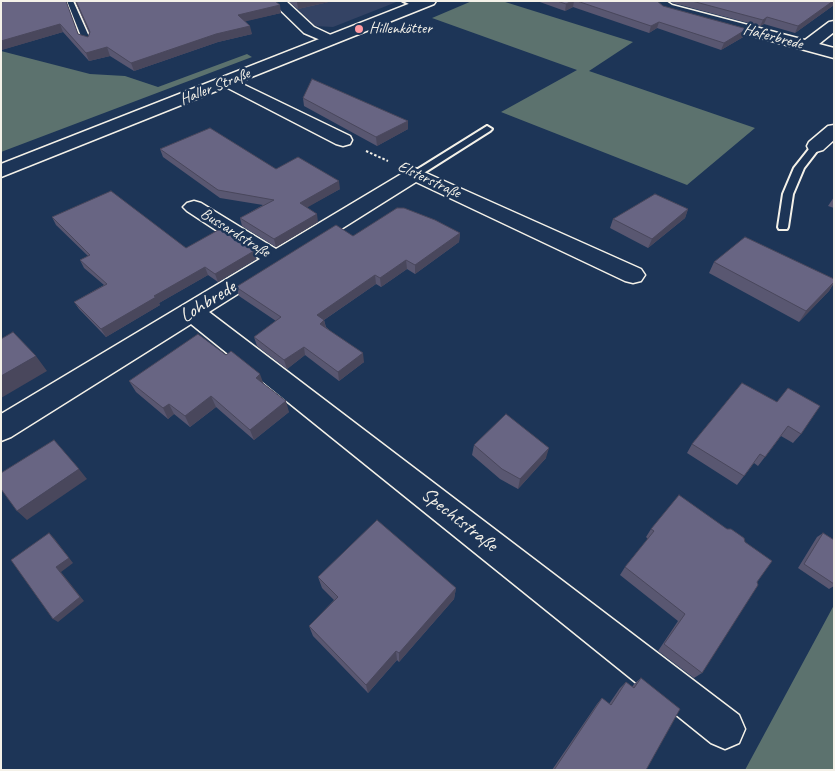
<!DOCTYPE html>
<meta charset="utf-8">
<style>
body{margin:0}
#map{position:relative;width:835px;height:771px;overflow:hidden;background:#1d3557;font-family:Caveat,sans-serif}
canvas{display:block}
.frame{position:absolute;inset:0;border:2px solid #f4f1e8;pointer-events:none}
</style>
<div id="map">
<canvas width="835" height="771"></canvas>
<div class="frame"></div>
</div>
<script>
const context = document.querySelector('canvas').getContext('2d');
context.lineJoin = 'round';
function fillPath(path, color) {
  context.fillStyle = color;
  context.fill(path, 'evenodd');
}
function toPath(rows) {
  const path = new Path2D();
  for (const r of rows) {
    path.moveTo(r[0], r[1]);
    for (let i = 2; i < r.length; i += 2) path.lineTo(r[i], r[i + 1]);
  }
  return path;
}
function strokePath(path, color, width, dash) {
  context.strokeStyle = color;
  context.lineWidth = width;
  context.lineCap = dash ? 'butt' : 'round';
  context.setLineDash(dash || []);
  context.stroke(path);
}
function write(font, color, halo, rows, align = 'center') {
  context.font = font + ' Caveat,sans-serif';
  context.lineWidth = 5;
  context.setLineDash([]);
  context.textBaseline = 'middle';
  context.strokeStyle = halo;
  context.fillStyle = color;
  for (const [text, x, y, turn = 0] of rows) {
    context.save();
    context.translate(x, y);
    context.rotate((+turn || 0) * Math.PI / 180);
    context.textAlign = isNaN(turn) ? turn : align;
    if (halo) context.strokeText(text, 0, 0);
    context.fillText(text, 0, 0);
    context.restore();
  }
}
fillPath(toPath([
 [399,1,333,27,315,26,290,2]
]), '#344364');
fillPath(toPath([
 [472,1,502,1,633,42,589,71,755,128,687,185,501,112,577,70,432,18],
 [1,51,90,74,125,76,158,87,247,54,252,57,1,152],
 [834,605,834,770,745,770]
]), '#5c726e');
const lane = toPath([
 [67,1,73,1,91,41,90,43,83,41,67,1],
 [403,1,412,1,420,6,415,7,403,1],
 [487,126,492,129,490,131,419,176,415,177,410,174,487,126],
 [816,143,821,146,804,168,793,194,788,227,787,229,779,229,778,227,783,194,794,168,813,144,816,143]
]);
const street = toPath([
 [271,1,286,1,314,27,335,37,337,40,335,43,330,44,304,33,271,1],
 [649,1,666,1,672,5,805,40,829,22,834,21,834,32,819,44,834,48,834,58,662,11,649,1],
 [228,77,350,136,352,140,350,144,343,146,336,144,222,85,220,82,222,79,228,77],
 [834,125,834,140,823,150,816,152,809,150,807,146,809,142,828,126,834,125],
 [415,168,641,269,645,275,641,281,633,283,625,281,416,182,209,312,739,715,745,729,739,743,725,749,711,743,191,324,11,437,1,441,1,414,260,259,187,211,183,207,187,203,194,201,201,203,276,249,408,170,415,168]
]);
const secondary = toPath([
 [416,1,436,1,434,4,1,177,1,164,416,1]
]);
strokePath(lane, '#f4f1e8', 4);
strokePath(street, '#f4f1e8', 3);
strokePath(secondary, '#f4f1e8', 3);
strokePath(toPath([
 [366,151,388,161]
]), '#f4f1e8', 2, [2.5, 2]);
fillPath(lane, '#1d3557');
fillPath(street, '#1d3557');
fillPath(secondary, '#1d3557');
fillPath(toPath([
 [66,1,78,34,88,37,89,33,75,1,275,1,281,13,245,21,252,34,218,42,134,71,110,56,89,61,63,32,1,50,1,2],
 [288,1,333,1,298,9],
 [537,1,657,1,663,6,747,29,745,36,721,50,657,28,649,33,573,7,565,11],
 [669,1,834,1,834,5,795,33,764,24,760,26,673,3],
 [303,98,408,121,408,129,377,146,304,106],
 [160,149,276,169,340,189,307,207,318,222,276,247,242,226,240,218,263,205,220,198,163,157],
 [834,197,834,208,828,206],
 [688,209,685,218,648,248,610,228,613,219],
 [52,217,186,248,254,251,256,259,218,282,208,275,159,303,160,305,106,337,79,309,74,302,104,285,84,268,80,260,88,256,56,225],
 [460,233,459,242,415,274,407,269,381,287,376,284,324,320,326,327,364,362,339,381,305,355,287,369,257,346,254,337,276,321,239,296,236,287,353,236],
 [714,262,834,279,834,283,829,291,799,322,709,273],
 [129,381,263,383,289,412,254,440,216,407,190,427,174,414,168,419,136,392],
 [742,383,801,434,793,443,781,436,758,466,754,463,737,485,687,453,692,444],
 [474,445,546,458,518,489,500,479,472,455],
 [651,529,757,582,702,673,694,678,658,651,678,621,620,575,625,567,648,539,646,537],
 [823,533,834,540,834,586,829,589,798,568,817,537],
 [318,577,456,588,454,599,399,662,397,660,368,693,313,636,309,626,334,600,322,588],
 [641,678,646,770,552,770,597,704,602,698,609,704,620,688,626,682,632,687,634,684]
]), '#595771');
fillPath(toPath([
 [298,1,333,1,298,9,297,2],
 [572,1,574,1,573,7,565,11,566,4],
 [833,1,834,1,834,5,795,33,798,26],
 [280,5,281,13,239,23,238,15],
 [767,17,764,24,760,26,763,20],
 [659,22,657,28,649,33,651,26],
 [60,24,63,32,2,50,1,49,1,41],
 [250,26,252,34,218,42,134,71,131,63,216,34],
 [747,29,745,36,721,50,724,43],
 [107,47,110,56,89,61,86,53],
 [408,121,408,129,377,146,376,137],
 [339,181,340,189,301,211,300,203],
 [688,209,685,218,648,248,652,239],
 [317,214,318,222,276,247,274,239],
 [460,233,459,242,415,274,415,265],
 [254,251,256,259,218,282,215,274],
 [406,260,407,269,381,287,380,278],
 [205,267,208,275,159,303,160,305,106,337,101,329,154,296],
 [375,275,376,284,318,324,317,315],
 [834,282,829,291,799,322,806,311],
 [324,320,326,329,320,324],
 [304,347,305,355,287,369,284,360],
 [363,353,364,362,339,381,338,372],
 [36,356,47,371,1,398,1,376],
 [260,374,264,385,256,378],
 [211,396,216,407,190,427,185,416],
 [286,401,289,412,254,440,250,430],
 [169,404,174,414,168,419,163,408],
 [549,448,546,458,518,489,520,479],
 [79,469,87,479,27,520,17,511],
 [49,533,54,538,73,563,61,572,84,601,58,622,53,619,56,567],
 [456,588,454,599,399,662,399,653],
 [396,651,397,660,368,693,366,685]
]), '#49475c');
const building = toPath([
 [7,1,66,1,78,34,88,37,90,32,76,1,275,1,280,5,238,15,250,26,216,34,131,63,107,47,86,53,60,24,1,41,1,2,7,1],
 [557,1,572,1,566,4,557,1],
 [577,1,657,1,663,6,747,29,724,43,659,22,651,26,577,1],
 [692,1,833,1,798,26,767,17,763,20,692,1],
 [312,79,408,121,376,137,303,98,312,79],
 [210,128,276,169,298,157,339,181,300,203,317,214,274,239,240,218,274,200,218,190,160,149,210,128],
 [111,191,186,248,220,229,254,251,215,274,205,267,154,296,156,297,101,329,74,302,107,284,80,260,90,255,52,217,111,191],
 [655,194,688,209,652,239,613,219,655,194],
 [397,208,404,208,435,220,460,233,415,265,406,260,380,278,375,275,317,315,324,320,320,324,363,353,338,372,304,347,284,360,254,337,281,317,236,287,336,225,353,236,397,208],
 [745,237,834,279,834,282,806,311,714,262,745,237],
 [13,332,36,356,1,376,1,339,13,332],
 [198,334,226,355,231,351,260,374,256,378,286,401,250,430,211,396,185,416,169,404,163,408,129,381,198,334],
 [742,383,777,402,788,388,820,406,801,434,788,426,765,457,760,454,744,476,692,444,742,383],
 [506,414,549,448,520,479,502,469,474,445,506,414],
 [54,440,79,469,17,511,1,489,1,473,54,440],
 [679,495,727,529,731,529,744,538,745,542,772,561,757,582,758,585,702,673,664,644,685,614,625,567,654,531,651,529,679,495],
 [377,520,456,588,399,653,396,651,366,685,309,626,338,597,318,577,377,520],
 [49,533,69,558,56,567,80,597,53,619,11,560,49,533],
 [823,533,834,540,834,584,804,564,823,533],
 [641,678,680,709,646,770,554,770,602,698,611,705,626,682,634,688,641,678]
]);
fillPath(building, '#686583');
strokePath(building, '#49475c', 1);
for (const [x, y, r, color] of [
 [359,29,5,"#ff9aa2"]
]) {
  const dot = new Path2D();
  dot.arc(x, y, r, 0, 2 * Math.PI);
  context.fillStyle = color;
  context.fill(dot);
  strokePath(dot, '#1d3557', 2);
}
write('16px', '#f4f1e8', '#1d3557', [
 ["Hillenkötter",369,29]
], 'left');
write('16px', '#f4f1e8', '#1d3557', [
 ["Haferbrede",773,37,15],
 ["Haller Straße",215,87,-22],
 ["Elsterstraße",429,180,25],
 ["Bussardstraße",235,233,32]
]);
write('20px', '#f4f1e8', '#1d3557', [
 ["Lohbrede",208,302,-32],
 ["Spechtstraße",459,520,38]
]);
</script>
